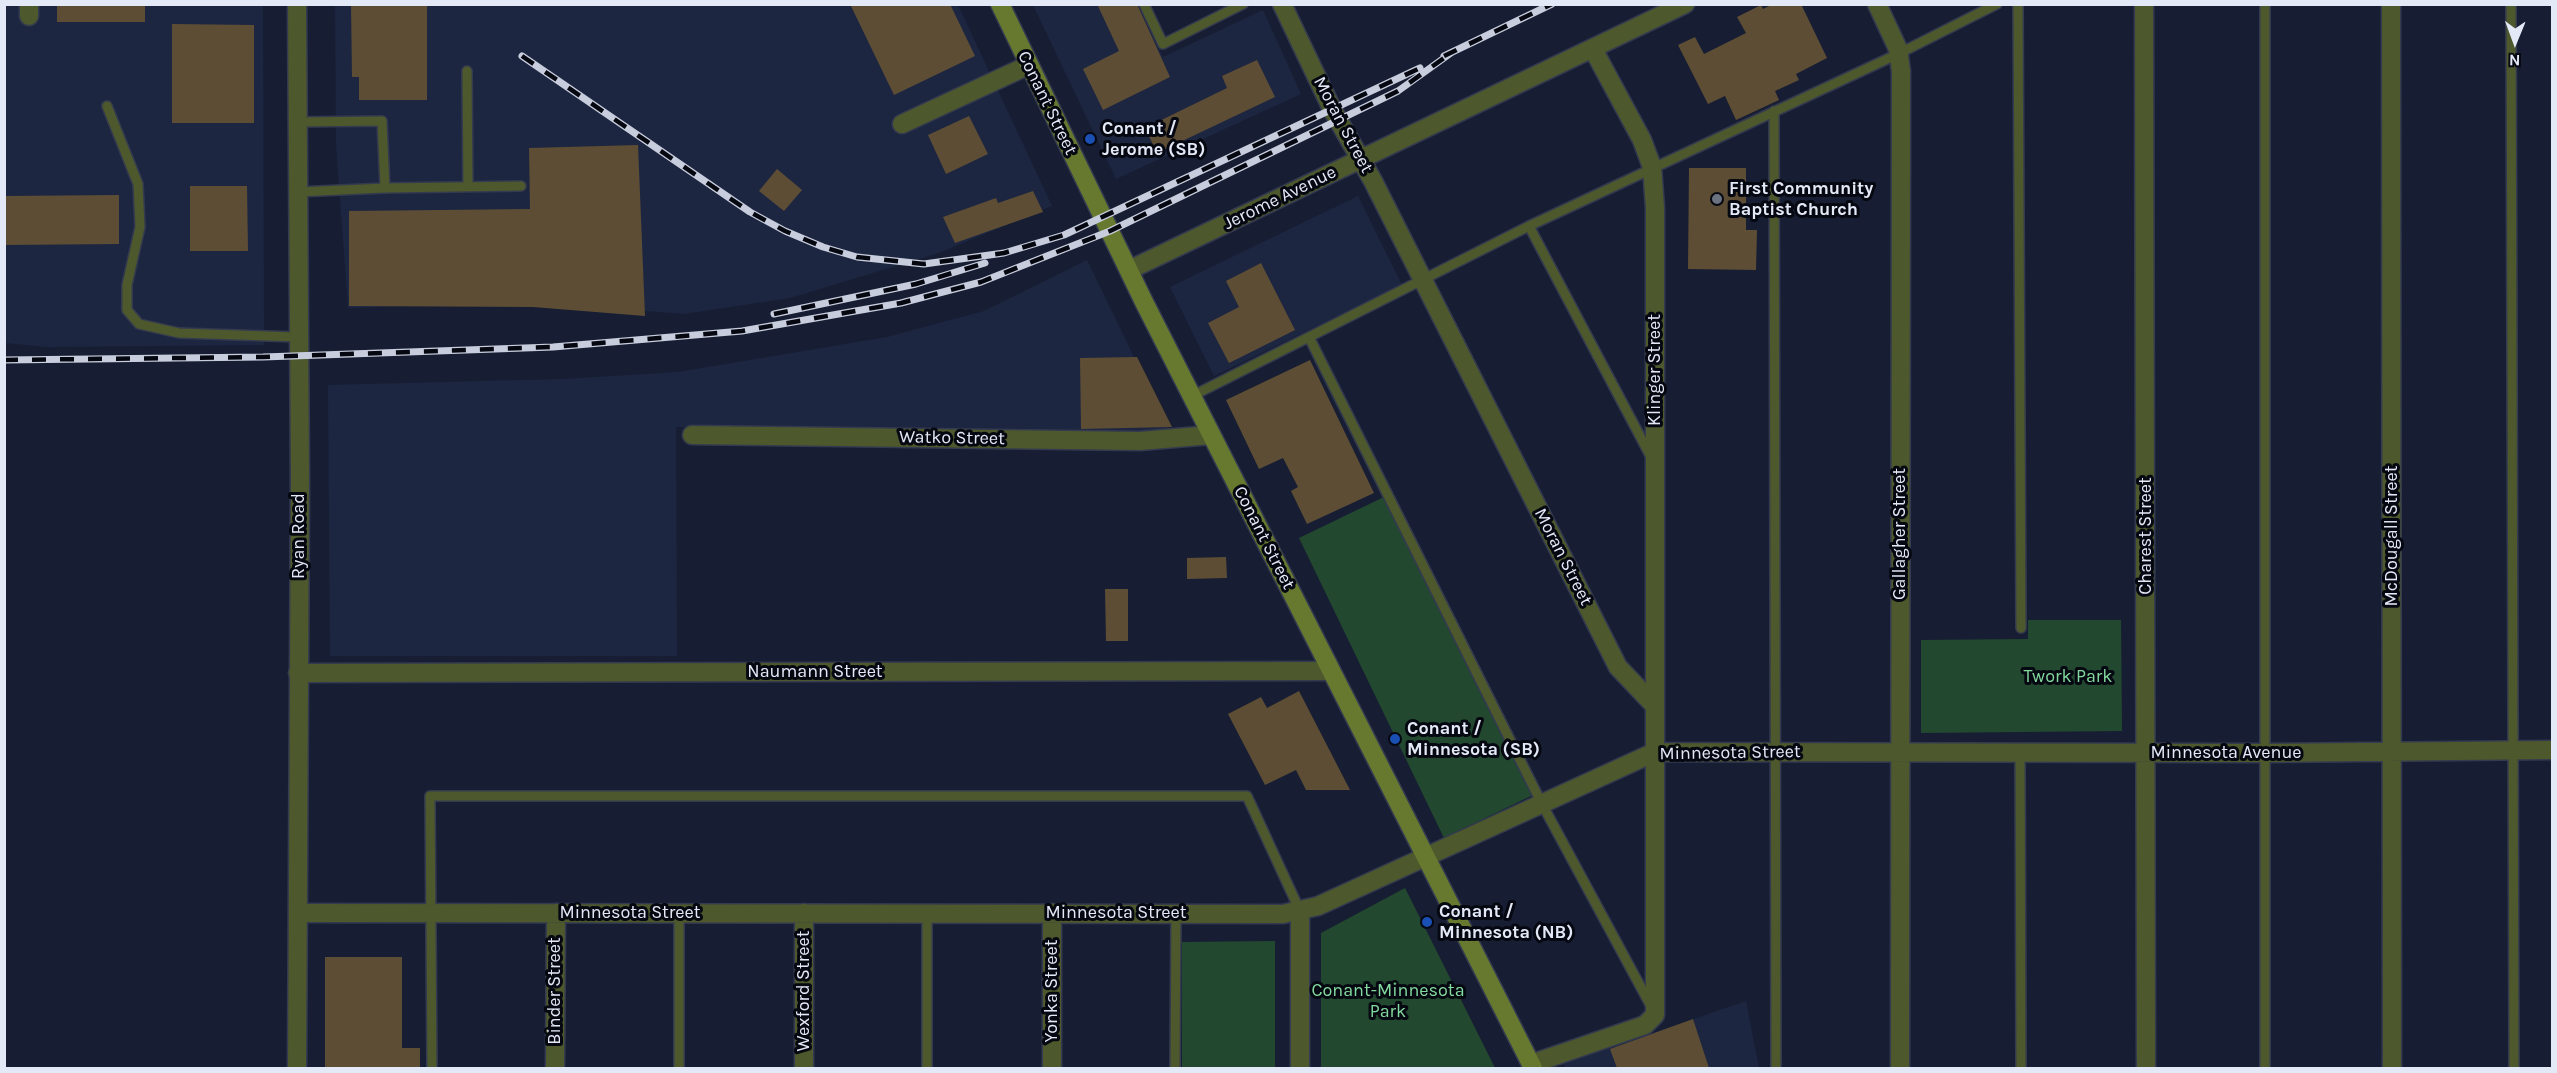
<!DOCTYPE html>
<style>
body{margin:0}
#map{position:relative;width:2557px;height:1073px;overflow:hidden;background:#171e33;font-family:Karla,sans-serif}
canvas{display:block}
.frame{position:absolute;inset:0;border:6px solid #e4e9f8;pointer-events:none}
.north{position:absolute;left:2485px;top:12px;width:60px;height:60px;-webkit-text-stroke:4px #060811;paint-order:stroke;rotate:181deg;font-size:16px;font-weight:700;line-height:24px;text-align:center;color:#e4e9f8}
.north::after{content:'';display:block;margin:auto;width:21px;height:27px;background:#e4e9f8;clip-path:polygon(50% 0,100% 100%,50% 72%,0 100%)}
</style>
<div id="map">
<canvas width="2557" height="1073"></canvas>
<div class="frame"></div>
<div class="north">N</div>
</div>
<script>
const context = document.querySelector('canvas').getContext('2d');
context.lineJoin = 'round';
function fillPath(path, color) {
  context.fillStyle = color;
  context.fill(path, 'evenodd');
}
function toPath(rows) {
  const path = new Path2D();
  for (const r of rows) {
    path.moveTo(r[0], r[1]);
    for (let i = 2; i < r.length; i += 2) path.lineTo(r[i], r[i + 1]);
  }
  return path;
}
function strokePath(path, color, width, dash) {
  context.strokeStyle = color;
  context.lineWidth = width;
  context.lineCap = dash ? 'butt' : 'round';
  context.setLineDash(dash || []);
  context.stroke(path);
}
function write(font, color, halo, rows, align = 'center') {
  context.font = font + ' Karla,sans-serif';
  context.lineWidth = 6;
  context.setLineDash([]);
  context.textBaseline = 'middle';
  context.strokeStyle = halo;
  context.fillStyle = color;
  for (const [text, x, y, turn = 0] of rows) {
    context.save();
    context.translate(x, y);
    context.rotate((+turn || 0) * Math.PI / 180);
    context.textAlign = isNaN(turn) ? turn : align;
    if (halo) context.strokeText(text, 0, 0);
    context.fillText(text, 0, 0);
    context.restore();
  }
}
fillPath(toPath([
 [4,5,263,5,264,345,48,347,5,343],
 [335,5,958,5,1052,206,939,253,790,298,684,314,534,302,348,308,336,144],
 [1033,5,1137,5,1163,57,1263,10,1301,94,1116,179],
 [1358,196,1402,285,1214,376,1170,287],
 [1087,260,1171,433,676,427,677,656,330,656,328,385,564,379,678,372,887,337,984,311],
 [1746,1001,1759,1068,1566,1068,1563,1064]
]), '#1d2641');
fillPath(toPath([
 [1388,495,1533,795,1444,838,1299,538],
 [2028,620,2121,620,2122,731,1921,733,1921,640,2028,639],
 [1405,888,1495,1068,1321,1068,1321,933],
 [1275,941,1275,1068,1182,1068,1182,942]
]), '#22482f');
fillPath(toPath([
 [57,4,145,4,145,22,57,22],
 [351,4,427,4,427,100,359,100,359,77,352,77],
 [850,4,950,4,975,56,894,95],
 [1097,4,1137,4,1170,77,1103,110,1083,69,1119,51],
 [1773,4,1801,4,1827,58,1796,74,1799,80,1775,91,1779,100,1736,120,1725,96,1708,104,1678,45,1695,37,1704,54,1746,33,1737,17,1761,5,1763,9],
 [172,24,254,25,254,123,172,123],
 [1257,60,1275,97,1157,153,1145,128,1227,88,1222,76],
 [969,116,988,154,946,174,928,135],
 [638,145,645,316,533,307,349,306,349,211,530,209,529,148],
 [1689,168,1746,168,1746,230,1757,230,1756,270,1688,269],
 [777,169,802,190,784,211,759,191],
 [190,186,247,186,248,251,190,251],
 [1033,191,1043,212,955,243,943,217,996,198,998,203],
 [119,195,119,244,4,245,4,196],
 [1261,263,1295,330,1229,363,1208,323,1239,307,1226,281],
 [1137,357,1172,427,1081,429,1080,358],
 [1310,360,1374,493,1307,524,1291,491,1298,487,1283,458,1259,469,1226,400],
 [1226,557,1227,578,1187,579,1187,558],
 [1105,589,1128,589,1128,641,1106,641],
 [1299,691,1350,790,1306,790,1296,770,1265,785,1228,714,1261,697,1267,708],
 [325,957,402,957,402,1048,420,1048,420,1068,325,1068],
 [1693,1019,1709,1068,1617,1068,1610,1049]
]), '#5d4d35');
const service = toPath([
 [1144,4,1163,44,1243,4],
 [2018,4,2021,628],
 [2511,4,2514,1068],
 [467,71,468,187],
 [107,106,138,184,140,227,127,285,127,310,139,324,179,333,297,337],
 [1774,111,1776,1068],
 [297,122,382,121,385,188],
 [297,192,385,188,521,186],
 [1529,226,1651,457],
 [1309,337,1542,804,1652,1008],
 [1192,396,1529,226,1898,54,1997,4],
 [2020,753,2021,1068],
 [927,913,927,1068],
 [432,1068,430,796,1247,796,1300,911],
 [679,1068,679,913],
 [1175,1068,1176,913],
 [2265,1068,2265,4]
]);
const minor = toPath([
 [1282,4,1332,109,1373,181,1618,667,1655,706],
 [1877,4,1898,49,1901,71,1900,1068],
 [2144,4,2146,1068],
 [2391,4,2392,1068],
 [29,16,29,4],
 [902,124,1029,65],
 [1129,270,1685,4],
 [692,435,1140,441,1211,435],
 [298,673,1331,671],
 [1300,911,1300,1068],
 [298,913,1283,914,1318,906,1655,752,2265,753,2552,750],
 [1531,1064,1645,1025,1655,1015,1655,208,1652,167,1642,140,1593,49],
 [555,1068,556,913],
 [804,1068,804,913],
 [1052,1068,1052,913]
]);
const tertiary = toPath([
 [297,1068,300,481,297,4]
]);
const secondary = toPath([
 [1000,4,1144,302,1533,1068]
]);
strokePath(service, '#343a4f', 12);
strokePath(minor, '#343a4f', 21);
strokePath(tertiary, '#343a4f', 21);
strokePath(secondary, '#343a4f', 21);
strokePath(service, '#4d582c', 9);
strokePath(minor, '#4d582c', 18);
strokePath(tertiary, '#4d582c', 18);
strokePath(secondary, '#67792f', 18);
const rail = toPath([
 [522,56,750,212,785,231,823,247,857,257,924,264,1004,253,1064,235,1420,68],
 [1444,56,1552,4],
 [774,314,916,284,985,263],
 [4,360,263,357,553,347,742,331,901,303,981,282,1110,231,1398,91,1451,53]
]);
strokePath(rail, '#c8cddd', 7);
strokePath(rail, '#060811', 4.5, [14]);
for (const [x, y, r, color] of [
 [1090,139,6,"#1a4fb4"],
 [1717,199,6,"#6b7280"],
 [1395,739,6,"#1a4fb4"],
 [1427,922,6,"#1a4fb4"]
]) {
  const dot = new Path2D();
  dot.arc(x, y, r, 0, 2 * Math.PI);
  context.fillStyle = color;
  context.fill(dot);
  strokePath(dot, '#060811', 2);
}
write('18px', '#e4e9f8', '#060811', [
 ["Conant Street",1047,103,64],
 ["Moran Street",1343,125,62],
 ["Jerome Avenue",1280,198,-26],
 ["Klinger Street",1655,370,-90],
 ["Watko Street",952,438,1],
 ["Gallagher Street",1900,534,-90],
 ["Ryan Road",299,536,-90],
 ["Charest Street",2146,536,-90],
 ["McDougall Street",2392,536,-90],
 ["Conant Street",1264,538,63],
 ["Moran Street",1563,557,63],
 ["Naumann Street",815,672],
 ["Minnesota Street",1730,753,-1],
 ["Minnesota Avenue",2226,753],
 ["Minnesota Street",630,913],
 ["Minnesota Street",1116,913],
 ["Binder Street",555,991,-90],
 ["Wexford Street",804,991,-90],
 ["Yonka Street",1052,991,-90]
]);
write('bold 18px', '#e4e9f8', '#060811', [
 ["Conant /",1102,129],
 ["Jerome (SB)",1102,150],
 ["First Community",1729,189],
 ["Baptist Church",1729,210],
 ["Conant /",1407,729],
 ["Minnesota (SB)",1407,750],
 ["Conant /",1439,912],
 ["Minnesota (NB)",1439,933]
], 'left');
write('18px', '#83da9f', '#060811', [
 ["Twork Park",2068,677],
 ["Conant-Minnesota",1388,991],
 ["Park",1388,1012]
]);
</script>
